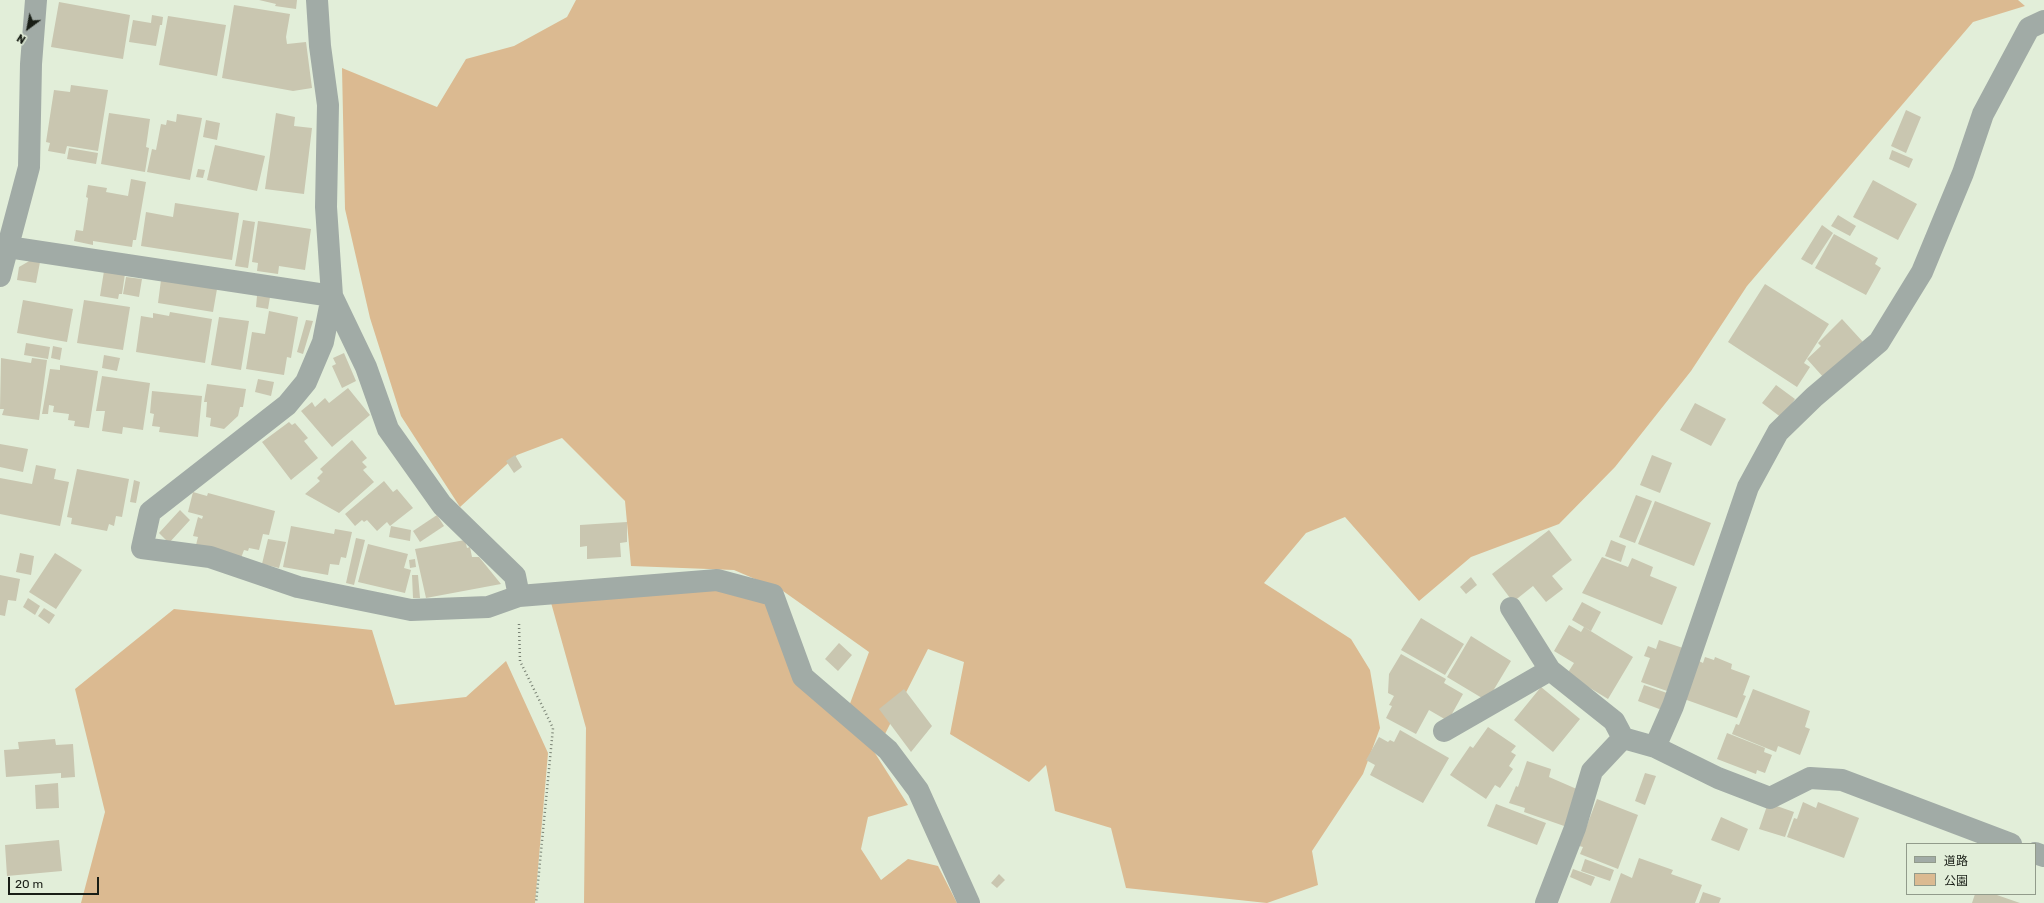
<!DOCTYPE html>
<meta charset="utf-8">
<style>
body{margin:0}
#map{position:relative;width:2044px;height:903px;overflow:hidden;background:#e2eed9;font-family:Rubik,"Noto Sans JP",sans-serif}
canvas{display:block}
.legend{position:absolute;left:1906px;top:843px;width:130px;height:52px;box-sizing:border-box;background:#e2eed9;border:1px solid #929b8b;margin:0;padding:5px 7px;list-style:none;font-size:12px;color:#191e16}
.legend li{display:flex;align-items:center;gap:8px;height:20px}
.legend b{width:20px;border:1px solid #929b8b}
.north{position:absolute;left:8px;top:8px;width:40px;height:40px;-webkit-text-stroke:3px #e2eed9;paint-order:stroke;rotate:212deg;font-size:11px;font-weight:700;line-height:16px;text-align:center;color:#191e16}
.north::after{content:'';display:block;margin:auto;width:14px;height:18px;background:#191e16;clip-path:polygon(50% 0,100% 100%,50% 72%,0 100%)}
.scale{position:absolute;left:8px;top:877px;width:91px;height:18px;box-sizing:border-box;border:2px solid #191e16;border-top:0;padding-left:5px;font-size:12px;line-height:14px;white-space:nowrap;color:#191e16;-webkit-text-stroke:3px #e2eed9;paint-order:stroke}
</style>
<div id="map">
<canvas width="2044" height="903"></canvas>
<ul class="legend">
<li><b style="height:5px;background:#a1aba6"></b>道路</li>
<li><b style="height:11px;background:#dbba91"></b>公園</li>
</ul>
<div class="north">N</div>
<div class="scale">20 m</div>
</div>
<script>
const context = document.querySelector('canvas').getContext('2d');
context.lineJoin = 'round';
function fillPath(path, color) {
  context.fillStyle = color;
  context.fill(path, 'evenodd');
}
function toPath(rows) {
  const path = new Path2D();
  for (const r of rows) {
    path.moveTo(r[0], r[1]);
    for (let i = 2; i < r.length; i += 2) path.lineTo(r[i], r[i + 1]);
  }
  return path;
}
function strokePath(path, color, width, dash) {
  context.strokeStyle = color;
  context.lineWidth = width;
  context.lineCap = dash ? 'butt' : 'round';
  context.setLineDash(dash || []);
  context.stroke(path);
}
fillPath(toPath([
 [576,0,2018,0,2025,6,1973,22,1747,286,1691,371,1615,467,1559,524,1471,557,1419,601,1345,517,1306,533,1264,583,1351,639,1370,670,1380,728,1363,774,1312,851,1318,885,1267,903,1126,888,1111,828,1055,811,1046,765,1029,782,950,734,964,662,928,649,885,734,848,709,869,652,783,591,734,570,631,566,625,501,562,438,517,455,460,507,401,416,370,318,345,209,342,68,437,107,466,59,514,46,567,17],
 [709,586,766,599,792,675,873,750,908,805,868,817,861,849,881,880,908,859,938,866,957,903,584,903,586,728,550,599],
 [174,609,372,630,395,705,466,697,506,661,548,753,535,903,81,903,105,812,75,689]
]), '#dbba91');
fillPath(toPath([
 [259,0,297,0,296,9,275,6,276,4],
 [59,2,130,15,123,59,51,47],
 [234,5,290,14,286,37,287,44,306,42,312,88,293,91,222,78],
 [152,15,163,17,162,25,160,25,156,46,129,42,133,20,151,23],
 [168,16,226,25,217,76,159,65],
 [71,85,108,90,98,151,67,146,65,154,48,151,50,143,46,142,54,90,70,92],
 [1906,110,1921,117,1906,153,1891,146],
 [109,113,150,119,146,147,149,148,145,172,101,164],
 [276,113,295,117,294,126,312,128,304,194,265,189],
 [177,114,202,118,190,180,147,172,152,149,156,150,161,124,166,125,167,120,176,122],
 [206,120,220,123,217,140,203,137],
 [215,145,265,156,257,191,207,180],
 [69,148,98,153,96,164,67,159],
 [1892,150,1913,159,1909,168,1889,159],
 [198,169,205,170,203,178,196,177],
 [131,179,146,182,136,240,133,240,132,247,93,241,93,245,74,241,76,230,83,231,88,198,86,197,88,185,107,188,106,192,128,196],
 [1873,180,1917,204,1898,240,1853,217],
 [175,203,239,213,232,260,141,246,146,212,173,217],
 [1838,215,1856,226,1850,236,1831,226],
 [243,220,255,222,248,268,235,266],
 [258,221,311,229,305,270,279,266,278,274,257,271,258,263,252,262],
 [1822,225,1833,233,1812,265,1801,259],
 [1834,234,1878,258,1875,264,1881,268,1866,295,1815,268],
 [31,260,40,262,36,283,17,280,19,267],
 [104,271,125,274,122,294,119,294,118,299,100,296],
 [126,277,142,279,139,297,123,294],
 [161,280,217,289,213,312,158,303],
 [1765,284,1829,324,1804,363,1810,367,1797,387,1728,342],
 [257,296,270,297,268,309,256,307],
 [23,300,73,309,67,342,17,333],
 [84,300,130,307,123,350,77,343],
 [269,311,298,317,291,358,287,357,284,375,246,369,252,332,265,334],
 [170,312,212,319,205,363,136,352,141,316,153,318,153,313,169,316],
 [219,317,249,321,241,370,211,365],
 [1842,319,1863,342,1824,378,1807,359,1821,346,1818,343],
 [306,320,313,321,303,354,297,352],
 [26,343,50,347,48,359,24,355],
 [53,346,62,348,60,360,51,358],
 [344,353,356,381,342,388,332,366,336,364,333,358],
 [104,355,120,358,117,371,102,368],
 [1,358,31,363,32,358,47,360,39,420,2,415,4,409,0,409],
 [60,365,98,371,89,428,74,426,75,421,68,420,69,414,53,412,54,406,49,405,48,414,42,414,50,369,60,370],
 [102,376,150,383,143,430,123,427,122,434,102,431,105,411,96,411],
 [258,379,274,382,271,396,255,392],
 [207,384,246,389,243,407,240,407,238,416,224,429,210,426,211,418,206,417,207,402,204,402],
 [1776,385,1795,399,1782,418,1762,403],
 [348,388,370,415,332,447,301,411,312,402,315,407,325,398,329,403],
 [152,391,202,396,198,437,159,432,160,427,152,426,154,414,150,413],
 [1695,403,1726,419,1711,446,1680,430],
 [289,422,292,425,295,423,308,438,304,441,318,458,291,480,262,442],
 [352,440,367,458,362,462,367,467,363,470,374,482,339,513,305,494,320,481,317,478,323,472,320,469],
 [0,444,28,449,23,472,0,467],
 [515,455,522,467,514,473,506,461],
 [1652,455,1672,463,1660,493,1640,485],
 [36,465,56,469,54,479,69,482,60,526,0,514,0,478,32,484],
 [77,469,129,479,122,517,116,516,114,526,109,524,107,531,71,524,72,518,67,517],
 [134,480,140,482,136,503,130,502],
 [384,481,393,492,397,489,413,508,390,526,387,522,377,531,367,520,364,522,362,520,355,526,345,514],
 [193,492,207,496,208,493,275,511,269,535,263,534,259,550,249,548,248,551,244,550,241,558,196,545,198,537,193,536,198,517,202,519,203,516,188,512],
 [1636,495,1652,501,1635,543,1619,537],
 [1655,501,1711,523,1694,566,1638,544],
 [180,510,190,520,169,543,159,533],
 [437,515,444,526,420,542,413,531],
 [627,522,627,542,620,543,621,557,587,559,587,546,580,547,580,525],
 [291,526,334,534,335,529,352,532,346,558,341,557,339,565,330,564,328,575,283,567],
 [391,526,411,530,410,541,389,537],
 [1549,530,1572,560,1552,576,1563,589,1546,602,1533,586,1513,602,1492,574],
 [356,538,365,540,354,585,346,583],
 [268,539,286,542,279,568,262,564],
 [465,540,467,548,470,547,472,557,479,557,501,584,426,598,415,549],
 [1611,540,1626,546,1621,562,1605,556],
 [368,544,408,554,404,568,411,570,405,593,358,582],
 [20,553,34,556,31,575,16,572],
 [55,553,82,570,56,609,29,592],
 [1602,557,1628,567,1632,558,1653,567,1650,576,1677,587,1662,625,1582,593],
 [415,559,416,567,410,568,409,560],
 [0,575,20,579,16,601,8,600,5,616,0,615],
 [412,575,418,575,420,598,413,598],
 [1471,577,1477,585,1466,594,1460,587],
 [28,598,40,606,35,615,23,607],
 [1582,602,1601,612,1591,631,1572,620],
 [44,608,55,615,49,624,38,616],
 [1421,618,1464,644,1445,675,1401,650],
 [1569,625,1581,632,1584,627,1633,657,1608,699,1567,674,1574,663,1554,651],
 [1471,636,1511,661,1487,701,1447,677],
 [1659,640,1686,649,1670,692,1641,682,1650,658,1644,656,1648,646,1656,649],
 [839,643,852,655,838,671,825,659],
 [1401,654,1446,679,1444,683,1463,694,1448,721,1429,710,1416,734,1386,718,1392,706,1389,705,1394,696,1388,693,1389,674],
 [1705,657,1714,660,1715,657,1732,664,1731,669,1750,676,1743,695,1746,696,1737,718,1684,699,1699,661,1703,663],
 [1644,685,1667,693,1662,710,1638,701],
 [1541,687,1580,719,1553,752,1514,720],
 [904,689,932,726,911,752,879,709],
 [1753,689,1810,711,1805,727,1810,729,1800,755,1778,746,1776,752,1732,734,1736,724,1739,725],
 [1488,727,1516,746,1511,752,1516,755,1509,766,1513,769,1500,788,1495,785,1486,799,1450,775,1470,746,1473,748],
 [1400,730,1449,758,1423,803,1370,775,1375,765,1366,760,1379,737,1388,742,1390,740,1394,742],
 [1727,733,1765,748,1764,752,1772,755,1765,773,1757,770,1756,774,1717,759],
 [55,739,56,745,73,744,75,777,61,778,61,773,6,777,4,750,19,749,18,742],
 [1527,761,1551,769,1549,777,1579,790,1567,827,1524,812,1525,808,1509,803,1516,786,1518,787],
 [1645,773,1656,776,1645,805,1635,801],
 [58,783,59,808,36,809,35,785],
 [1597,799,1638,815,1618,869,1580,854,1583,847,1579,846],
 [1803,802,1816,808,1818,802,1859,818,1844,858,1787,837,1794,818,1797,819],
 [1768,803,1794,812,1785,837,1759,829],
 [1496,804,1546,823,1537,845,1487,826],
 [1721,817,1748,829,1739,851,1711,840],
 [59,840,62,871,7,876,5,845],
 [1639,858,1673,870,1671,874,1702,885,1695,903,1610,903,1621,873,1632,878],
 [1585,859,1614,870,1610,881,1581,871],
 [1573,869,1595,877,1591,886,1570,877],
 [999,874,1005,880,997,888,991,883],
 [1703,892,1721,898,1719,903,1699,903],
 [1975,894,1994,894,2020,903,1972,903]
]), '#c9c6b0');
strokePath(toPath([
 [519,624,520,661,553,728,536,903]
]), '#788173', 2.5, [1, 3]);
strokePath(toPath([
 [317,0,320,46,328,105,326,207,332,296,323,342,306,382,287,405,150,512,142,548,210,557,298,587,411,610,488,607,519,596,717,580,773,595,803,677,888,750,918,790,969,903],
 [8,247,332,296,366,367,388,429,442,505,515,576,519,596],
 [0,276,29,167,31,64,36,0],
 [1511,608,1550,670],
 [1444,731,1550,670,1614,721,1623,738],
 [1655,747,1673,706,1748,487,1778,432,1814,397,1879,342,1922,272,1963,173,1983,114,2029,28,2044,21],
 [2035,853,2044,856],
 [1546,903,1575,828,1592,771,1623,738,1655,747,1718,778,1770,798,1810,778,1842,780,2011,844]
]), '#a1aba6', 22);
</script>
